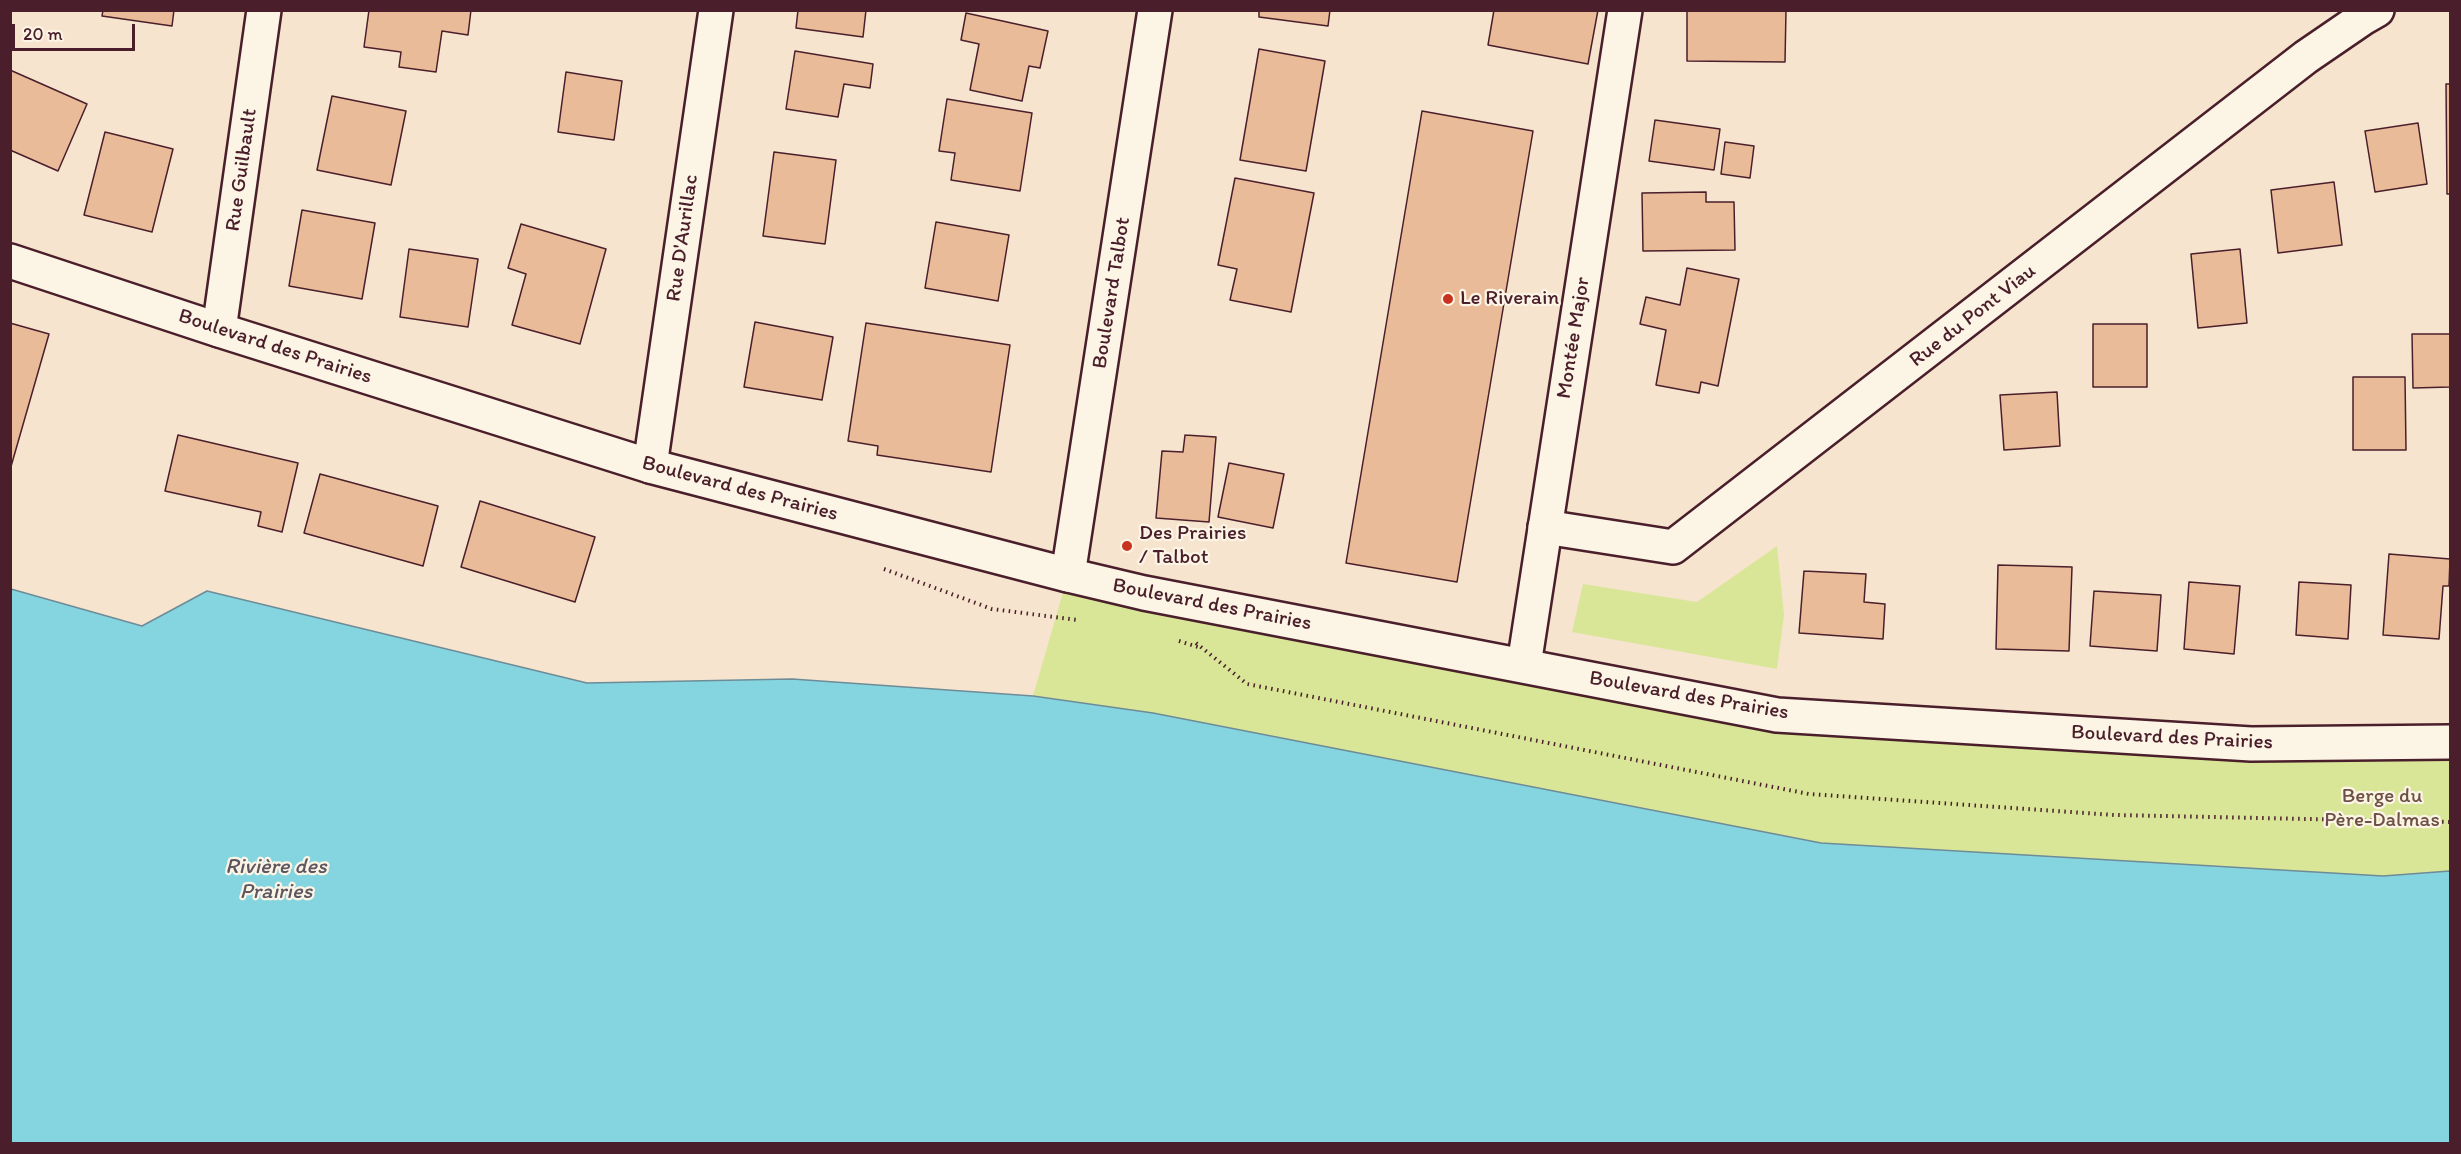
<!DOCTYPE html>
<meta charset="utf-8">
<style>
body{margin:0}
#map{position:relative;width:2461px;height:1154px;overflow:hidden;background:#f6e4ce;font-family:Itim,sans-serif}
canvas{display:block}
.frame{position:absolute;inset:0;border:12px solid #4a1f2b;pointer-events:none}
.scale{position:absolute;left:12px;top:24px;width:123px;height:27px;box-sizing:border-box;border:3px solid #4a1f2b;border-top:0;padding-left:8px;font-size:18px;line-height:21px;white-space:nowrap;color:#4a1f2b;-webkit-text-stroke:4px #fcf5e5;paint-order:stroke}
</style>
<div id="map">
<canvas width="2461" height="1154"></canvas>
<div class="frame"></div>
<div class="scale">20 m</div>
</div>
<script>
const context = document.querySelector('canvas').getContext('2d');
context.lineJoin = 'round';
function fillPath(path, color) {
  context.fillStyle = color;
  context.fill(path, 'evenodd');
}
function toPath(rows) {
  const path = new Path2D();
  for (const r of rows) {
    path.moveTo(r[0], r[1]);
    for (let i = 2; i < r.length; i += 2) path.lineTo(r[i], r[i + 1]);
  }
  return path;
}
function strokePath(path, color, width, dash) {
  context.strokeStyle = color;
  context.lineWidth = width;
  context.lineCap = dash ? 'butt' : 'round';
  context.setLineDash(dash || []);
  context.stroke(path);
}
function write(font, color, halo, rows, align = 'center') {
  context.font = font + ' Itim,sans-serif';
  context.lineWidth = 4.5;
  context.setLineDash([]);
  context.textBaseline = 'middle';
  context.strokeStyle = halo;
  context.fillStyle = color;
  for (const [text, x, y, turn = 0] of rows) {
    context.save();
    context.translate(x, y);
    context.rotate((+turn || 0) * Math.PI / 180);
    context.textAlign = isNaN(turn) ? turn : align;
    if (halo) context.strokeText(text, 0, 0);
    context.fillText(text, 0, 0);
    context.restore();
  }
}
fillPath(toPath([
 [1777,546,1784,615,1777,669,1572,632,1583,584,1697,602],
 [1068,575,1777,715,2450,742,2450,871,2383,876,1821,843,1153,713,1033,696]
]), '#d9e698');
const water = toPath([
 [11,589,142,626,207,591,587,683,792,679,1033,696,1153,713,1821,843,2383,876,2450,871,2450,1143,11,1143,11,589]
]);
fillPath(water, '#85d5e0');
strokePath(water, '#6d8c98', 1.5);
const building = toPath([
 [103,10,174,10,172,26,102,16,103,10],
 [369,10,471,10,468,35,442,31,436,72,399,67,401,52,364,47,369,10],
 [798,10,866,10,863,37,796,28,798,10],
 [1259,10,1330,10,1328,26,1259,17,1259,10],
 [1494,10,1598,10,1588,64,1488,45,1494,10],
 [1687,10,1786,10,1785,62,1687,61,1687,10],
 [966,13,1048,31,1040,68,1029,66,1022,101,970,90,979,44,961,40,966,13],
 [1259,49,1325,61,1306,171,1240,160,1259,49],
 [795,51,873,64,870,88,844,84,838,117,786,109,795,51],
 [10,70,87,104,58,171,10,150,10,70],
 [566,72,622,81,614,140,558,132,566,72],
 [2446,84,2450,84,2450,194,2447,194,2446,84],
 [332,96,406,111,391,185,317,170,332,96],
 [947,99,1032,113,1020,191,951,180,955,153,939,151,947,99],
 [1422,111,1533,131,1457,582,1346,563,1422,111],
 [1655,120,1720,129,1714,170,1649,161,1655,120],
 [2418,123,2427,184,2375,192,2365,131,2418,123],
 [105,132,173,149,152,232,84,215,105,132],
 [1725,142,1754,146,1750,178,1721,174,1725,142],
 [774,152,836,160,825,244,763,236,774,152],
 [1235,178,1314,193,1291,312,1230,300,1237,269,1218,265,1235,178],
 [2334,182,2342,245,2278,253,2271,190,2334,182],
 [1706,192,1706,202,1734,202,1735,250,1643,251,1642,193,1706,192],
 [302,210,375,223,362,299,289,286,302,210],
 [936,222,1009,235,998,301,925,288,936,222],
 [521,224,606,249,580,344,512,325,526,274,508,268,521,224],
 [409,249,478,259,468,327,400,317,409,249],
 [2240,249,2247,323,2198,328,2191,254,2240,249],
 [1687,268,1739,279,1718,386,1701,382,1699,393,1656,385,1666,330,1640,324,1646,297,1680,305,1687,268],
 [755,322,833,337,822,400,744,387,755,322],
 [10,323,49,334,10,470,10,323],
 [866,323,1010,345,991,472,877,455,878,446,848,441,866,323],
 [2093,324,2147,324,2147,387,2093,387,2093,324],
 [2412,334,2450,334,2450,387,2413,388,2412,334],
 [2353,377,2405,377,2406,450,2353,450,2353,377],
 [2057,392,2060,446,2004,450,2000,395,2057,392],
 [178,435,298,463,282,532,258,526,261,512,165,491,178,435],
 [1185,435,1216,437,1209,522,1156,518,1162,451,1183,452,1185,435],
 [1229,463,1284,474,1273,528,1218,517,1229,463],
 [320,474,438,506,423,566,304,533,320,474],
 [480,501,595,537,575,602,461,567,480,501],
 [2389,554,2450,559,2449,586,2443,586,2439,639,2383,635,2389,554],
 [1998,565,2072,567,2069,651,1996,649,1998,565],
 [1804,571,1866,574,1864,602,1885,604,1883,639,1799,633,1804,571],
 [2189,582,2240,586,2234,654,2184,649,2189,582],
 [2299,582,2351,585,2348,639,2296,635,2299,582],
 [2094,591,2161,595,2157,651,2090,646,2094,591]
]);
fillPath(building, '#e9bb99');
strokePath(building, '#4a1f2b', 1.5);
const street = toPath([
 [219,330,264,10],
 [650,466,716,10],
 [1068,575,1155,10],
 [1524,665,1625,10]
]);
const secondary = toPath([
 [10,261,219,330,650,466,1068,575,1144,593,1777,715,2251,744,2450,742],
 [1545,527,1673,547,2306,57,2363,18,2377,10]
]);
strokePath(street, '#4a1f2b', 38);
strokePath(secondary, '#4a1f2b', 38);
strokePath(toPath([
 [884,569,992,609,1078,620],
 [1179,641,1198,647],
 [1196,643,1247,684,1809,794,2114,815,2450,822]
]), '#4a1f2b', 4, [1.5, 4.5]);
strokePath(street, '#fcf5e5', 33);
strokePath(secondary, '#fcf5e5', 33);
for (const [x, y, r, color] of [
 [1448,299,6,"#c8321e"],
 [1127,546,6,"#c8321e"]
]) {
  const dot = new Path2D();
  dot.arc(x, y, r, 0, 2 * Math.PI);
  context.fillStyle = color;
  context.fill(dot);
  strokePath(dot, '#fcf5e5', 2);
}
write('21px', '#4a1f2b', '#fcf5e5', [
 ["Rue Guilbault",242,170,-82],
 ["Rue D'Aurillac",683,238,-82],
 ["Boulevard Talbot",1112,293,-81],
 ["Rue du Pont Viau",1973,316,-38],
 ["Montée Major",1574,338,-81],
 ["Boulevard des Prairies",275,347,18],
 ["Boulevard des Prairies",740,489,15],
 ["Boulevard des Prairies",1212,605,11],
 ["Boulevard des Prairies",1689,696,10],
 ["Boulevard des Prairies",2172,738,3]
]);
write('21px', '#4a1f2b', '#fcf5e5', [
 ["Le Riverain",1460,299],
 ["Des Prairies",1139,534],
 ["/ Talbot",1139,558]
], 'left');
write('21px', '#6e5146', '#fcf5e5', [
 ["Berge du",2382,797],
 ["Père-Dalmas",2382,821]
]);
write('italic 22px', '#5c5661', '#fcf5e5', [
 ["Rivière des",276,867],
 ["Prairies",276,892]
]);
</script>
